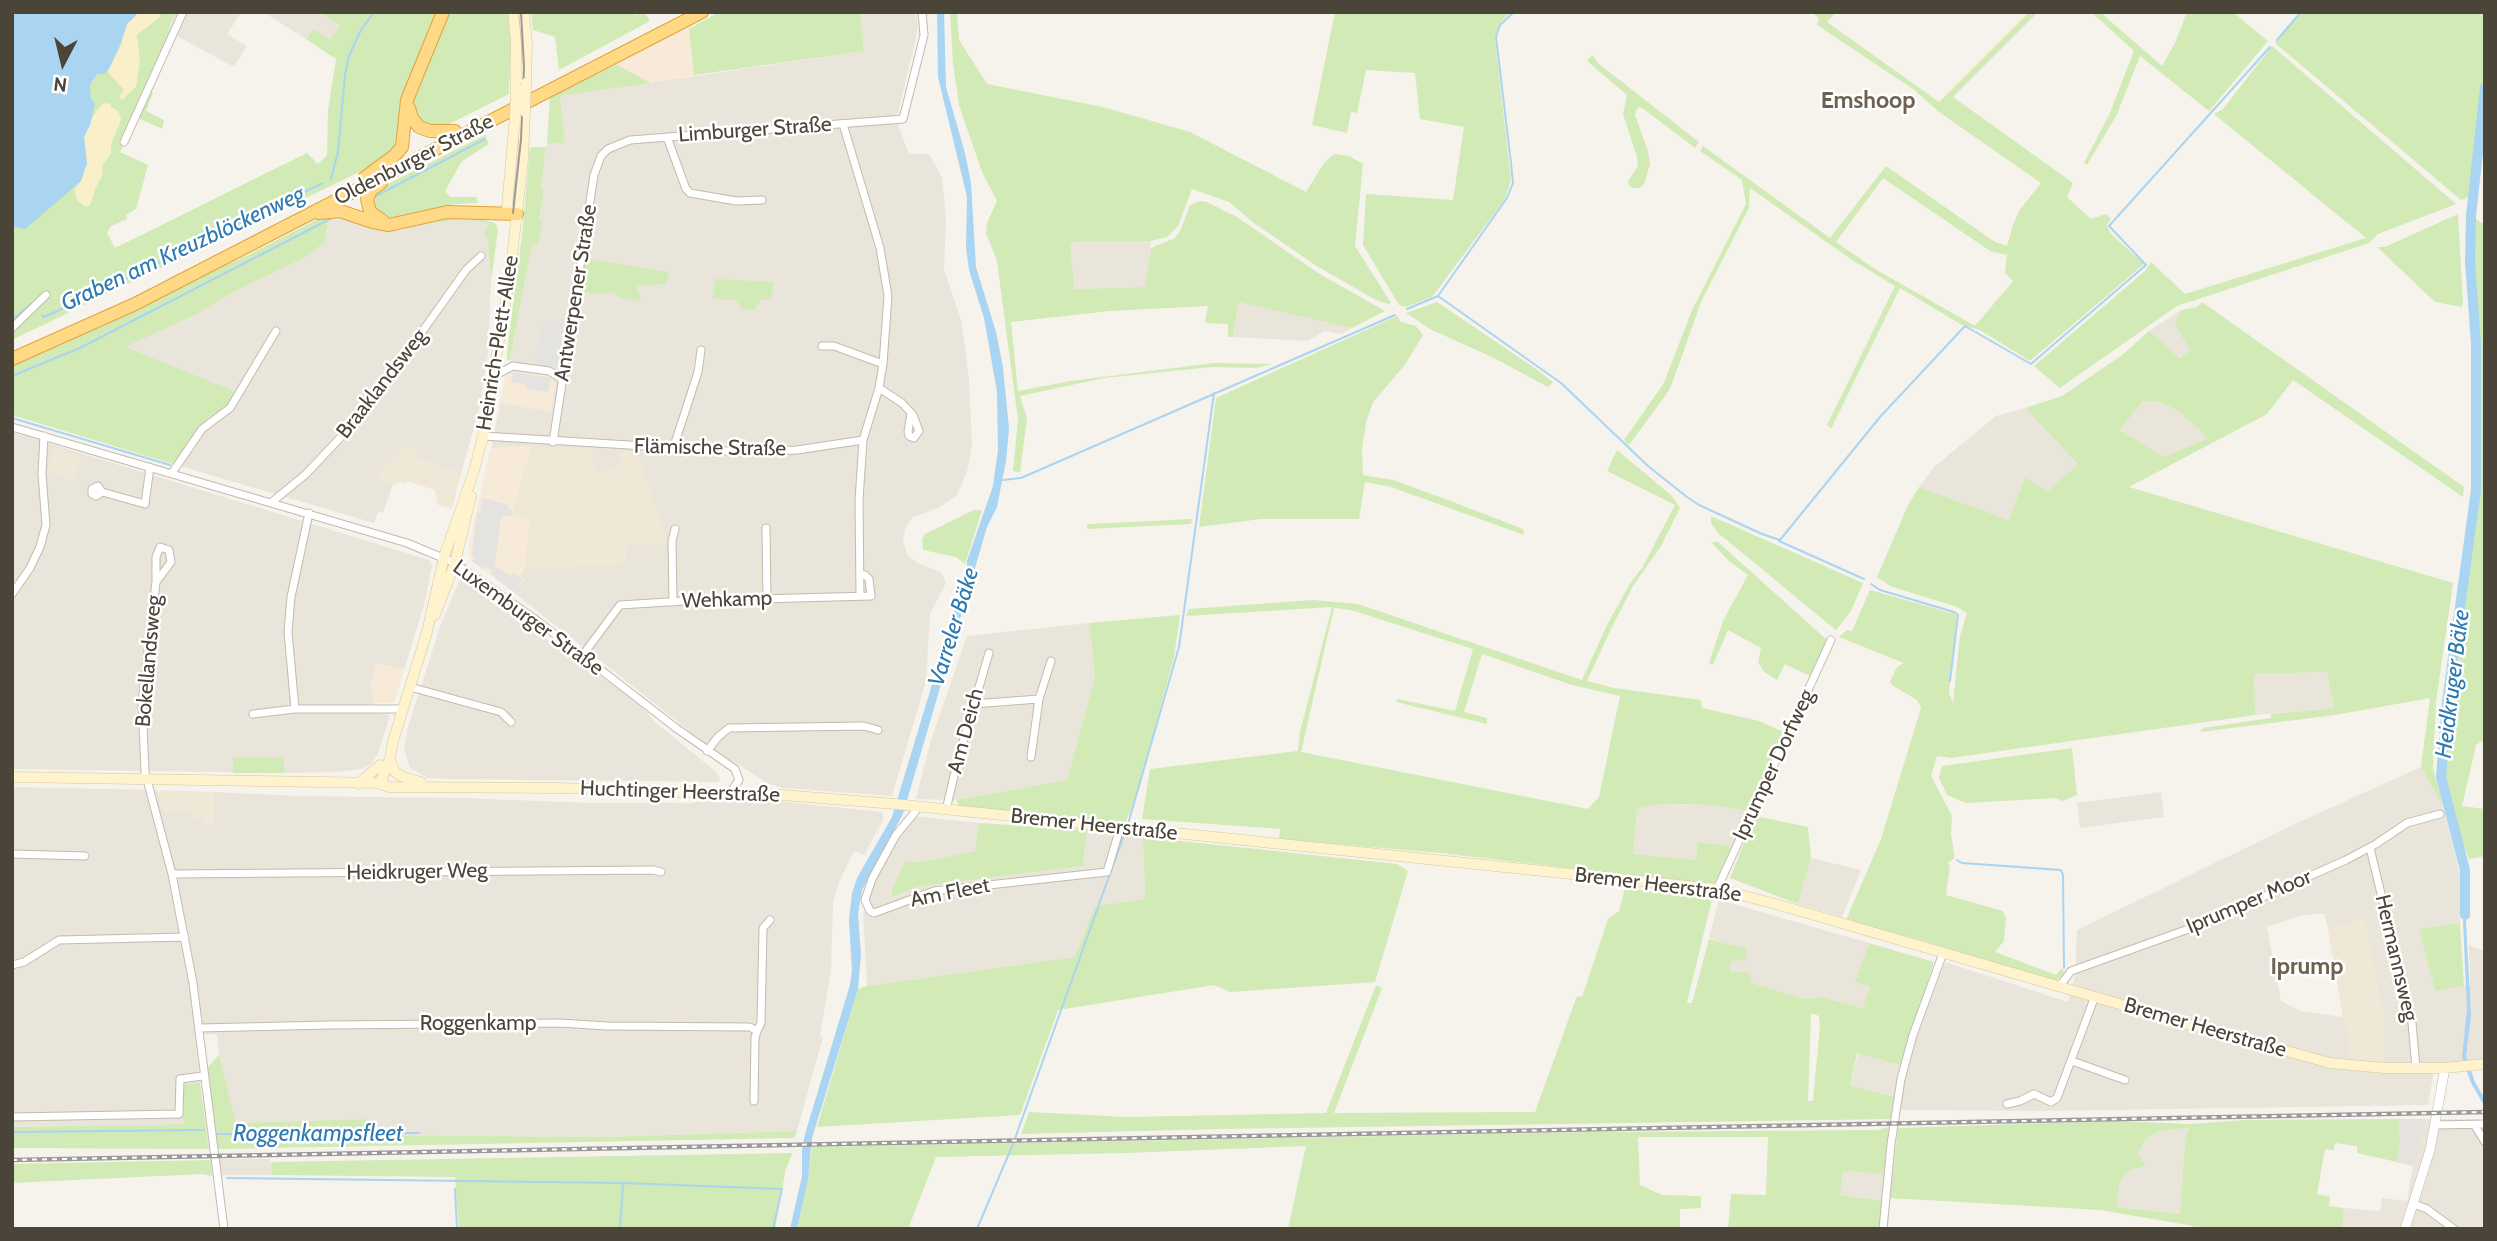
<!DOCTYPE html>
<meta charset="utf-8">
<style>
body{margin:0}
#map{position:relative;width:2497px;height:1241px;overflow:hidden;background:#f6f3ec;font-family:Cabin,sans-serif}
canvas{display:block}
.frame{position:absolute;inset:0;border:14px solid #4b4439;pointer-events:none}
.north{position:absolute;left:28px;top:28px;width:70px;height:70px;-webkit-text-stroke:5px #fff;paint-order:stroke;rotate:187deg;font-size:19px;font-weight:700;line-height:28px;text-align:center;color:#4b4439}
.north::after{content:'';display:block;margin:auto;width:24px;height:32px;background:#4b4439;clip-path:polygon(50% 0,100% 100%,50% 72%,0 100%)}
</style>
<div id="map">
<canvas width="2497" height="1241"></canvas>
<div class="frame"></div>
<div class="north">N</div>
</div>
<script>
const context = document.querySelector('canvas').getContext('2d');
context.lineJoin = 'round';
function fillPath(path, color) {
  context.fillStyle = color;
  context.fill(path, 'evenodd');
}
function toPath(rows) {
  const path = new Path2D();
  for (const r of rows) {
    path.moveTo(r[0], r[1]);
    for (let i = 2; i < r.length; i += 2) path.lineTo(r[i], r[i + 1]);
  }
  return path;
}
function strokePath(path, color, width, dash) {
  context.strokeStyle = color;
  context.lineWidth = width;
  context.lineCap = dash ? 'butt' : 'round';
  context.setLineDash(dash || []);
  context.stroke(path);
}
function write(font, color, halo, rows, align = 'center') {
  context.font = font + ' Cabin,sans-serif';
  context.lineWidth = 5;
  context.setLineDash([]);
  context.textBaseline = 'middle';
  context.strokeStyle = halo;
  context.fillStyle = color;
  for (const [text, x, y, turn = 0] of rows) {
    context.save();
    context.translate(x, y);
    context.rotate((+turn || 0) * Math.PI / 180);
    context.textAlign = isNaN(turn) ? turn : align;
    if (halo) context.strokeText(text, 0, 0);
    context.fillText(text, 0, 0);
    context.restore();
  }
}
fillPath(toPath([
 [176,12,242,12,227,34,247,46,234,67,168,31],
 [263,12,320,12,340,26,330,41,314,29,306,39],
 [860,12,916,12,918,26,916,38,898,113,895,115,896,120,909,154,929,154,942,177,946,219,944,269,961,320,969,378,972,445,967,472,957,495,940,507,912,518,905,529,903,542,908,556,918,563,942,573,946,583,930,614,926,681,892,796,783,788,769,784,710,747,513,592,524,580,519,576,512,514,531,446,496,447,491,450,500,403,551,411,555,385,549,376,512,371,510,360,532,244,538,245,543,221,539,220,544,190,541,189,547,143,565,143,560,96,864,51],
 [329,216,339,216,383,230,396,231,437,222,464,219,489,223,488,239,491,281,488,353,479,410,461,474,420,460,409,444,376,478,393,484,383,513,378,512,374,523,173,464,208,418,228,406,124,347,199,313,237,290,302,259,324,243],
 [1151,241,1146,287,1073,289,1070,242],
 [1239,302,1281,310,1352,328,1341,334,1324,331,1308,341,1233,337],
 [2181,310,2175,325,2191,350,2178,358,2149,331],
 [2143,401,2157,401,2177,410,2208,438,2164,457,2120,430],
 [2025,408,2078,464,2048,491,2025,477,2009,520,1919,487,1935,466,1996,416],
 [12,432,429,560,432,565,425,601,404,670,378,663,371,682,375,713,390,715,378,753,371,764,362,769,335,772,287,773,12,769],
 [460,579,463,579,483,591,588,671,590,668,639,704,656,723,715,771,720,778,719,782,449,779,428,778,410,768,404,749,408,727,441,624],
 [1089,623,1095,677,1067,780,956,800,916,799,931,740,967,636],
 [2327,672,2334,708,2255,715,2254,674],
 [2421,767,2443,806,2460,874,2460,923,2419,929,2435,991,2470,985,2469,945,2485,951,2485,1061,2435,1065,2428,1105,2043,1111,1898,1110,1908,1061,1945,962,2068,1002,2075,975,2077,930,2297,823],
 [2324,913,2328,928,2343,1017,2300,1011,2281,1001,2267,927,2299,916],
 [12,787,158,790,158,794,202,818,202,825,213,825,214,792,298,796,463,798,590,803,691,803,717,799,776,801,882,812,883,820,864,855,854,851,839,882,833,903,831,971,820,1036,823,1037,797,1131,602,1137,367,1135,366,1119,235,1123,219,1055,217,1034,195,1035,200,1083,184,1084,185,1124,12,1127],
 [2161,792,2164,817,2080,828,2077,803],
 [1661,804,1711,805,1748,811,1732,846,1698,842,1696,860,1633,854,1637,809],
 [914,816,979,823,975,851,922,862,905,861,892,889,893,898,916,887,1083,866,1087,830,1143,837,1145,899,1095,906,1075,957,867,986,863,912,871,908,868,899,870,890,893,842],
 [1811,858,1861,870,1842,917,1798,904],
 [1719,900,1869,943,1855,982,1870,987,1864,1008,1821,997,1805,999,1750,983,1730,972,1730,960,1747,950,1709,938],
 [1858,1053,1900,1065,1894,1097,1850,1085],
 [2399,1119,2478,1119,2485,1137,2485,1229,2342,1229,2344,1208,2380,1211,2382,1198,2407,1201,2413,1166,2397,1162,2400,1138],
 [2190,1128,2185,1142,2180,1214,2116,1207,2119,1184,2125,1173,2133,1169,2142,1167,2138,1154,2146,1139,2160,1131],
 [217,1159,270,1159,272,1175,220,1175],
 [1843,1171,1885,1174,1883,1201,1840,1195]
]), '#eae5da');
fillPath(toPath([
 [688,22,691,26,690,29,694,75,651,83,618,66,617,59],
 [512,371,549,376,553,380,555,385,551,412,500,403,504,381,507,373],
 [531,446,512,513,530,519,525,568,520,576,524,579,513,592,470,560,469,546,489,453,496,447],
 [377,663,404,670,394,703,373,703,371,682]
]), '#f7ead8');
fillPath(toPath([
 [2399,1119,2425,1119,2413,1165,2397,1162,2400,1138]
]), '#e6e2dd');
fillPath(toPath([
 [409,443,420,460,461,474,452,509,438,505,435,490,406,481,405,484,399,482,397,485,375,478],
 [531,446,600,449,590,456,596,471,600,472,620,465,621,451,636,452,666,535,666,544,626,546,626,565,525,568,530,520,512,514],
 [53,447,82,457,74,483,48,468],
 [162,790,214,792,213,825,202,825,202,818,192,818,191,813,164,813,158,793],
 [2365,919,2385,1023,2383,1023,2385,1061,2351,1059,2328,928]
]), '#efe8d6');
fillPath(toPath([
 [12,12,176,12,168,30,176,35,151,90,153,93,146,111,164,120,162,129,138,118,120,152,148,165,136,209,126,215,127,219,111,226,107,233,115,248,307,153,318,164,327,155,328,110,336,59,306,39,314,29,330,40,340,26,320,12,438,12,399,143,380,162,12,340],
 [450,12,508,12,511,36,509,94,441,128,419,123,413,105,414,96],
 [531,12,633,12,635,15,644,12,650,21,559,70,555,37,533,30],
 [719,12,860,12,864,51,694,75,689,29],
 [950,12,957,12,959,40,987,84,1103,107,1190,132,1306,192,1324,163,1334,154,1349,156,1363,164,1355,246,1391,303,1388,304,1376,300,1315,265,1254,223,1229,202,1192,189,1178,226,1167,237,1151,241,1070,242,1074,289,1145,287,1151,248,1175,238,1181,229,1190,205,1200,201,1207,202,1237,217,1318,273,1385,311,1352,328,1239,302,1233,337,1228,337,1228,324,1205,323,1208,306,1110,311,1011,322,1018,391,1071,381,1214,363,1273,364,1255,368,1212,367,1104,378,1020,396,1027,418,1020,472,1013,471,1018,420,997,261,986,233,987,223,997,201,982,172,959,105,953,64],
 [1335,12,1511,12,1499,24,1495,38,1511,180,1505,199,1432,297,1406,307,1399,305,1363,245,1366,194,1453,200,1464,127,1420,119,1415,73,1366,70,1357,113,1351,112,1347,133,1312,125],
 [1811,12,1836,12,1827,22,1939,102,2029,12,2034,12,2036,14,1953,97,2073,183,2067,197,2091,219,2106,214,2111,219,2107,225,2110,233,2144,264,2030,361,1980,330,1962,325,1900,288,1831,429,1827,425,1895,286,1852,260,1750,188,1749,208,1701,302,1673,381,1668,392,1629,445,1624,440,1664,383,1692,310,1746,204,1742,180,1700,151,1703,146,1830,238,1886,166,1995,242,2007,246,2013,225,2019,211,2041,183,1939,112,1913,89,1817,25,1819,18],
 [1883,178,1990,251,2007,255,2005,273,2013,281,1975,326,1875,269,1836,242],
 [2091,12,2100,12,2162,66,2175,43,2187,12,2233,12,2268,41,2209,111,2140,56,2117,114,2087,165,2084,163,2109,115,2134,51],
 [2300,12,2485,12,2485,80,2471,196,2461,200,2275,43],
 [2272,46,2456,204,2378,234,2369,243,2177,306,2060,388,2034,366,2145,271,2151,262,2185,294,2366,238,2214,114,2223,109],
 [1592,55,1599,64,1699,142,1695,148,1645,110,1639,107,1637,109,1635,115,1648,151,1650,164,1644,184,1639,188,1633,188,1629,186,1628,181,1638,166,1637,157,1623,114,1627,95,1587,61],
 [618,64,619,66,651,83,560,96,565,143,547,143,550,96],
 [485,135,489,144,462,161,445,191,450,197,476,197,478,203,456,204,392,218,382,217,373,210,371,200,374,191],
 [530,147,546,147,541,189,544,190,539,220,543,221,538,245,532,244,510,360,507,360,508,344,522,235],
 [2458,214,2463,302,2462,307,2435,302,2377,247,2385,247],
 [329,216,324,243,302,259,237,290,199,313,125,347,236,392,228,406,208,418,173,464,12,415,12,364,203,274,240,259,322,217],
 [2471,216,2485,225,2485,739,2476,745,2462,806,2485,809,2485,856,2469,859,2448,806,2442,778,2448,702,2477,490,2476,344,2471,261],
 [469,217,492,222,496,224,498,230,491,281,488,239,484,235,489,223,463,219,437,222,406,229,406,226,433,218],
 [586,259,669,272,666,284,636,286,641,300,633,301,621,298,613,292,595,294,579,291],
 [715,279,773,282,772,299,761,300,755,310,742,309,736,300,713,299],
 [1437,302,1536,369,1553,382,1548,387,1494,358,1430,329,1406,313],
 [2202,302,2464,487,2463,497,2293,380,2267,414,2129,487,2453,583,2436,702,2433,768,2443,806,2421,767,2430,698,2335,715,2200,732,2203,728,2271,718,2271,714,2334,708,2327,672,2254,674,2255,715,1951,758,1937,756,1931,776,1952,816,1951,833,1954,854,1954,859,1947,863,1950,865,1946,895,2003,911,2006,918,2004,941,1995,952,2056,975,2062,968,2064,973,2055,982,1924,941,1846,920,1881,839,1921,708,1917,700,1892,685,1890,681,1897,667,1904,663,1839,637,1847,630,1852,631,1870,590,1955,614,1957,617,1949,693,1953,703,1960,636,1967,613,1957,607,1890,586,1877,577,1908,505,1919,487,2009,520,2025,477,2048,491,2078,464,2025,408,2062,396,2122,355,2149,331,2179,358,2190,350,2175,325,2181,310,2197,307],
 [2143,401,2157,401,2177,410,2208,438,2164,457,2120,430],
 [1397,316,1401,322,1416,326,1423,335,1404,366,1373,402,1366,422,1362,450,1363,475,1393,480,1448,500,1523,529,1524,535,1391,487,1365,482,1359,519,1261,519,1199,527,1216,398],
 [1617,450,1672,496,1680,508,1661,546,1633,586,1612,627,1587,681,1614,688,1701,700,1702,708,1759,721,1786,733,1748,811,1712,805,1679,804,1661,804,1637,809,1633,854,1696,860,1698,842,1732,846,1714,885,1440,853,1279,839,1280,829,1142,819,1150,769,1298,751,1300,732,1332,607,1186,616,1189,609,1312,600,1358,604,1582,680,1608,623,1631,582,1642,568,1675,505,1607,471],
 [1334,608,1351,610,1473,649,1455,711,1397,699,1396,702,1487,724,1487,718,1464,712,1482,654,1572,685,1620,696,1599,797,1588,809,1301,752],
 [974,510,982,510,965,564,956,557,923,550,922,539,925,534],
 [1711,516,1863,583,1851,611,1836,630,1718,533,1711,523],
 [1192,519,1191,524,1087,529,1087,524],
 [1711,542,1718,542,1828,641,1812,677,1785,664,1777,680,1764,672,1758,662,1761,648,1728,630,1713,665,1709,663,1723,621,1748,575,1729,561],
 [1180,615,1174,657,1137,794,1125,824,959,806,956,800,1067,780,1095,677,1089,623],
 [2072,748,2077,795,2062,801,2055,798,1966,803,1947,795,1939,778,1942,766],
 [233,757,283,757,285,773,233,773],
 [1755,816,1808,827,1811,858,1798,904,1730,878],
 [979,823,1087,830,1083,866,916,887,892,898,892,889,905,861,922,862,975,851],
 [1143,837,1397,864,1408,871,1375,982,1230,992,1214,985,1058,1010,1020,1115,817,1127,858,989,867,986,1075,957,1095,906,1145,899],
 [1625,888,1712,899,1687,1003,1692,1003,1709,939,1747,949,1746,960,1730,961,1730,971,1749,973,1751,983,1805,999,1821,997,1863,1008,1870,987,1855,982,1869,943,1934,962,1900,1065,1857,1053,1850,1085,1894,1097,1893,1119,1221,1129,1021,1134,1029,1112,1127,1117,1326,1113,1376,985,1382,988,1334,1113,1535,1112,1577,996,1582,997,1608,919,1619,911],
 [1811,1013,1819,1016,1820,1025,1813,1101,1808,1101],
 [2460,923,2464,986,2435,991,2419,929],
 [219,1055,236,1123,366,1119,367,1135,602,1137,797,1131,794,1138,217,1149,206,1069],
 [200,1083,209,1149,12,1148,12,1127,184,1124,184,1084],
 [2399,1119,2400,1138,2397,1162,2357,1153,2357,1146,2335,1143,2334,1150,2325,1149,2317,1194,2330,1197,2329,1206,2344,1208,2342,1229,2192,1229,2193,1226,2100,1210,1890,1198,1898,1128,2115,1121,2191,1124,2244,1120],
 [2189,1128,2185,1142,2180,1214,2117,1207,2119,1184,2125,1173,2133,1169,2143,1167,2145,1164,2138,1154,2146,1139,2160,1131],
 [1892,1126,1885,1164,1885,1174,1843,1171,1840,1195,1883,1201,1879,1229,1728,1229,1731,1194,1766,1195,1768,1137,1638,1137,1640,1185,1662,1195,1701,1196,1701,1208,1680,1209,1680,1229,1288,1229,1306,1146,1125,1153,936,1157,908,1229,797,1229,808,1180,812,1147,1594,1132,1878,1130],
 [793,1153,786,1168,775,1229,459,1229,455,1177,272,1175,271,1162],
 [211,1160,212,1176,202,1174,12,1183,12,1164]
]), '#d2eab5');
fillPath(toPath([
 [139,12,160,12,160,17,137,35,140,61,136,87,122,100,119,97,124,90,107,71,121,45,127,24],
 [103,103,111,104,111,107,118,111,121,117,120,123,111,144,111,153,102,166,103,174,96,187,90,205,86,207,77,200,74,189,81,181,87,163,84,137,93,116]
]), '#f9efc9');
fillPath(toPath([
 [543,320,565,323,558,369,535,365],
 [513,372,551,378,548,392,525,388,526,384,511,382],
 [483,498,509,505,508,509,513,511,511,517,503,515,500,523,495,568,502,570,510,576,514,573,523,580,513,592,491,574,493,571,486,566,483,569,472,561,475,558,472,554,477,513,480,513]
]), '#e5e3e0');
fillPath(toPath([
 [12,12,139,12,127,24,120,45,109,69,104,74,97,74,90,85,91,99,95,104,90,125,84,137,87,163,81,181,25,229,12,227],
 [937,12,944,12,946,87,965,153,971,183,976,267,996,332,1003,367,1009,429,1006,461,997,507,987,527,903,814,862,890,858,914,861,955,858,989,812,1138,808,1180,797,1229,790,1229,802,1176,802,1149,805,1134,850,985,852,970,849,921,852,893,857,878,892,817,967,568,967,561,993,486,998,450,997,392,989,346,984,318,969,270,966,247,967,197,938,77],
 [2465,902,2471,1016,2466,1056,2475,1082,2485,1099,2485,1107,2471,1083,2462,1057,2467,1010,2463,922]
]), '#a9d4f2');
strokePath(toPath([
 [2277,40,2301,12],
 [331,179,338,152,345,75,349,56,361,30,374,12],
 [374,197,485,139],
 [1438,296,1561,383,1648,466,1687,497,1699,505,1762,534,1780,540,1880,417,1965,326,2031,364,2146,265,2109,226,2270,47],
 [1407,309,1438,296,1507,198,1513,183,1511,163,1496,37,1500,25,1514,12],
 [42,315,44,317,71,305,323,183],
 [12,320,31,304],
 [12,376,80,348,332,218],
 [12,418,170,465],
 [1003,480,1021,478,1395,315],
 [1779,541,1864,579],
 [1871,584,1880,590,1954,612,1958,615,1950,681],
 [1128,824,1179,647,1214,393],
 [1957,860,1962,863,2061,870,2063,875,2064,968],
 [12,1132,204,1130],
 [217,1134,419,1133],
 [227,1178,623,1183,782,1189,773,1229],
 [455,1189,457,1229],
 [620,1229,623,1184],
 [977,1229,1013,1144,1125,832]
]), '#a9d4f2', 2);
strokePath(toPath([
 [2465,915,2465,870,2441,777,2447,702,2476,490,2476,344,2470,262,2471,216,2485,88]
]), '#a9d4f2', 10);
const minor = toPath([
 [667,137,686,189,690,193,736,201,762,200],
 [124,142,183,12],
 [12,328,46,295],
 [822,346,834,346,883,364],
 [494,376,513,366,549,371,562,379],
 [879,388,902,403,913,415,919,431,914,438,909,436,908,432,911,413],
 [12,427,407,543,455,563,539,622,676,728,735,769,739,780,730,793],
 [483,436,742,452,797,450,863,440,879,388,883,364,888,296,880,248,843,124],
 [553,442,594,175,601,156,608,149,630,140,903,119,924,35,922,12],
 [673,449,698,372,701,350],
 [172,473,202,429,230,408,276,331],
 [102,492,96,496,92,494,92,489,98,486,102,492,145,504,150,467],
 [272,502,306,474,340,438,397,367,466,270,481,256],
 [766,528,767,599],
 [156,582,171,562,169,550,160,547,156,557,156,582,142,702,145,772,172,874,193,983,224,1229],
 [12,594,30,568,40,547,46,525,42,474,44,436],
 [860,596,859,500,863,440],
 [673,602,672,541,675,529],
 [582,656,620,605,684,601,871,596,869,579,865,575,860,574],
 [410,687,501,712,511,722],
 [973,704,1039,699],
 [295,709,288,632,291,597,309,513],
 [253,714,295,709,403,709],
 [707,751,718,737,729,728,864,726,878,730],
 [1031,757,1039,699,1051,661],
 [919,807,896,835,872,879,865,900,870,911,874,913,934,891,1107,872,1120,828],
 [946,810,958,759,989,653],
 [2370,848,2412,1023,2416,1068],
 [12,854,85,856],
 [172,874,653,870,661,872],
 [1717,889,1831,640],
 [12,965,24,962,59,940,185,937],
 [2059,987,2071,971,2197,926,2346,860,2376,844,2407,823,2440,814],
 [199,1028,329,1025,560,1023,607,1026,750,1027,757,1031,761,1023,763,928,770,920],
 [2072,1061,2125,1080],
 [754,1101,755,1038,757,1031],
 [2007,1104,2020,1101,2034,1094,2051,1102,2057,1098,2095,996],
 [12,1117,179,1114,180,1079,203,1076],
 [2435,1125,2485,1124],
 [2475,1126,2485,1142],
 [2414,1204,2427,1209,2454,1229],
 [1883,1229,1891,1144,1901,1079,1913,1035,1943,953]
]);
const tertiary = toPath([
 [2405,1229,2430,1150,2445,1068]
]);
const secondary = toPath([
 [513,12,516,43,516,87],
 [524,12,527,43,526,83],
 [515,116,507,207,517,214],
 [435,615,455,563,471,496],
 [390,759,395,772,403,777,421,782],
 [12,777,383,783],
 [358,784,380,765],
 [380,784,389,787,558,788,782,795,895,804,1717,889,1776,904,2188,1024,2330,1063,2384,1068,2445,1068,2485,1064],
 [380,784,390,758,393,741,427,632,444,557,474,471,483,436,510,275,523,159,525,112]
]);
const trunk = toPath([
 [409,108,412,118,419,127,430,131,455,131],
 [364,178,394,156,402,147,407,100,443,12],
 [381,183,371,190,367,199,370,212,383,221],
 [319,213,340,211,373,222,389,225,447,212,517,214],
 [12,359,135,304,702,12]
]);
strokePath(minor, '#c2bbae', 9);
strokePath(tertiary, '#c2bbae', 10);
strokePath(secondary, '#d6c79b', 11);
strokePath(trunk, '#e0a43c', 14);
strokePath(minor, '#fff', 7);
strokePath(tertiary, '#fff', 9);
strokePath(secondary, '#fff3cd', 10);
strokePath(trunk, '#ffd985', 12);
strokePath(toPath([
 [513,213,521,139,524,67,521,12]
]), '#9a9a9a', 2);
const rail = toPath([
 [12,1160,2485,1112]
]);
strokePath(rail, '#9a9a9a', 4.5);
strokePath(rail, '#fff', 2, [5]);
const secondaryBridge = toPath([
 [525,112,526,83],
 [515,116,516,87]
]);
strokePath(secondaryBridge, '#d6c79b', 11, []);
strokePath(secondaryBridge, '#fff3cd', 10);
write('21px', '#4b4439', '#fff', [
 ["Limburger Straße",755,130,-4],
 ["Oldenburger Straße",414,160,-27],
 ["Antwerpener Straße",576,293,-81],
 ["Heinrich-Plett-Allee",498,343,-81],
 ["Braaklandsweg",382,384,-52],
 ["Flämische Straße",710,448,1],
 ["Wehkamp",727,600,-2],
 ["Luxemburger Straße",528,618,36],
 ["Bokellandsweg",149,661,-85],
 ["Am Deich",966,731,-75],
 ["Iprumper Dorfweg",1774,765,-65],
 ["Huchtinger Heerstraße",680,792,2],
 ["Bremer Heerstraße",1094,825,6],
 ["Heidkruger Weg",417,872,-1],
 ["Bremer Heerstraße",1658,885,7],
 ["Am Fleet",950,893,-11],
 ["Iprumper Moor",2249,902,-23],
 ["Hermannsweg",2396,958,77],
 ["Roggenkamp",478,1024],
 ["Bremer Heerstraße",2205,1028,16]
]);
write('bold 23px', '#6e6250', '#fff', [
 ["Emshoop",1868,101],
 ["Iprump",2307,967]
]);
write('italic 23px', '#2e7ab2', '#fff', [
 ["Graben am Kreuzblöckenweg",183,249,-25],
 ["Varreler Bäke",954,627,-73],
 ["Heidkruger Bäke",2453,684,-83],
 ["Roggenkampsfleet",318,1134]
]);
</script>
